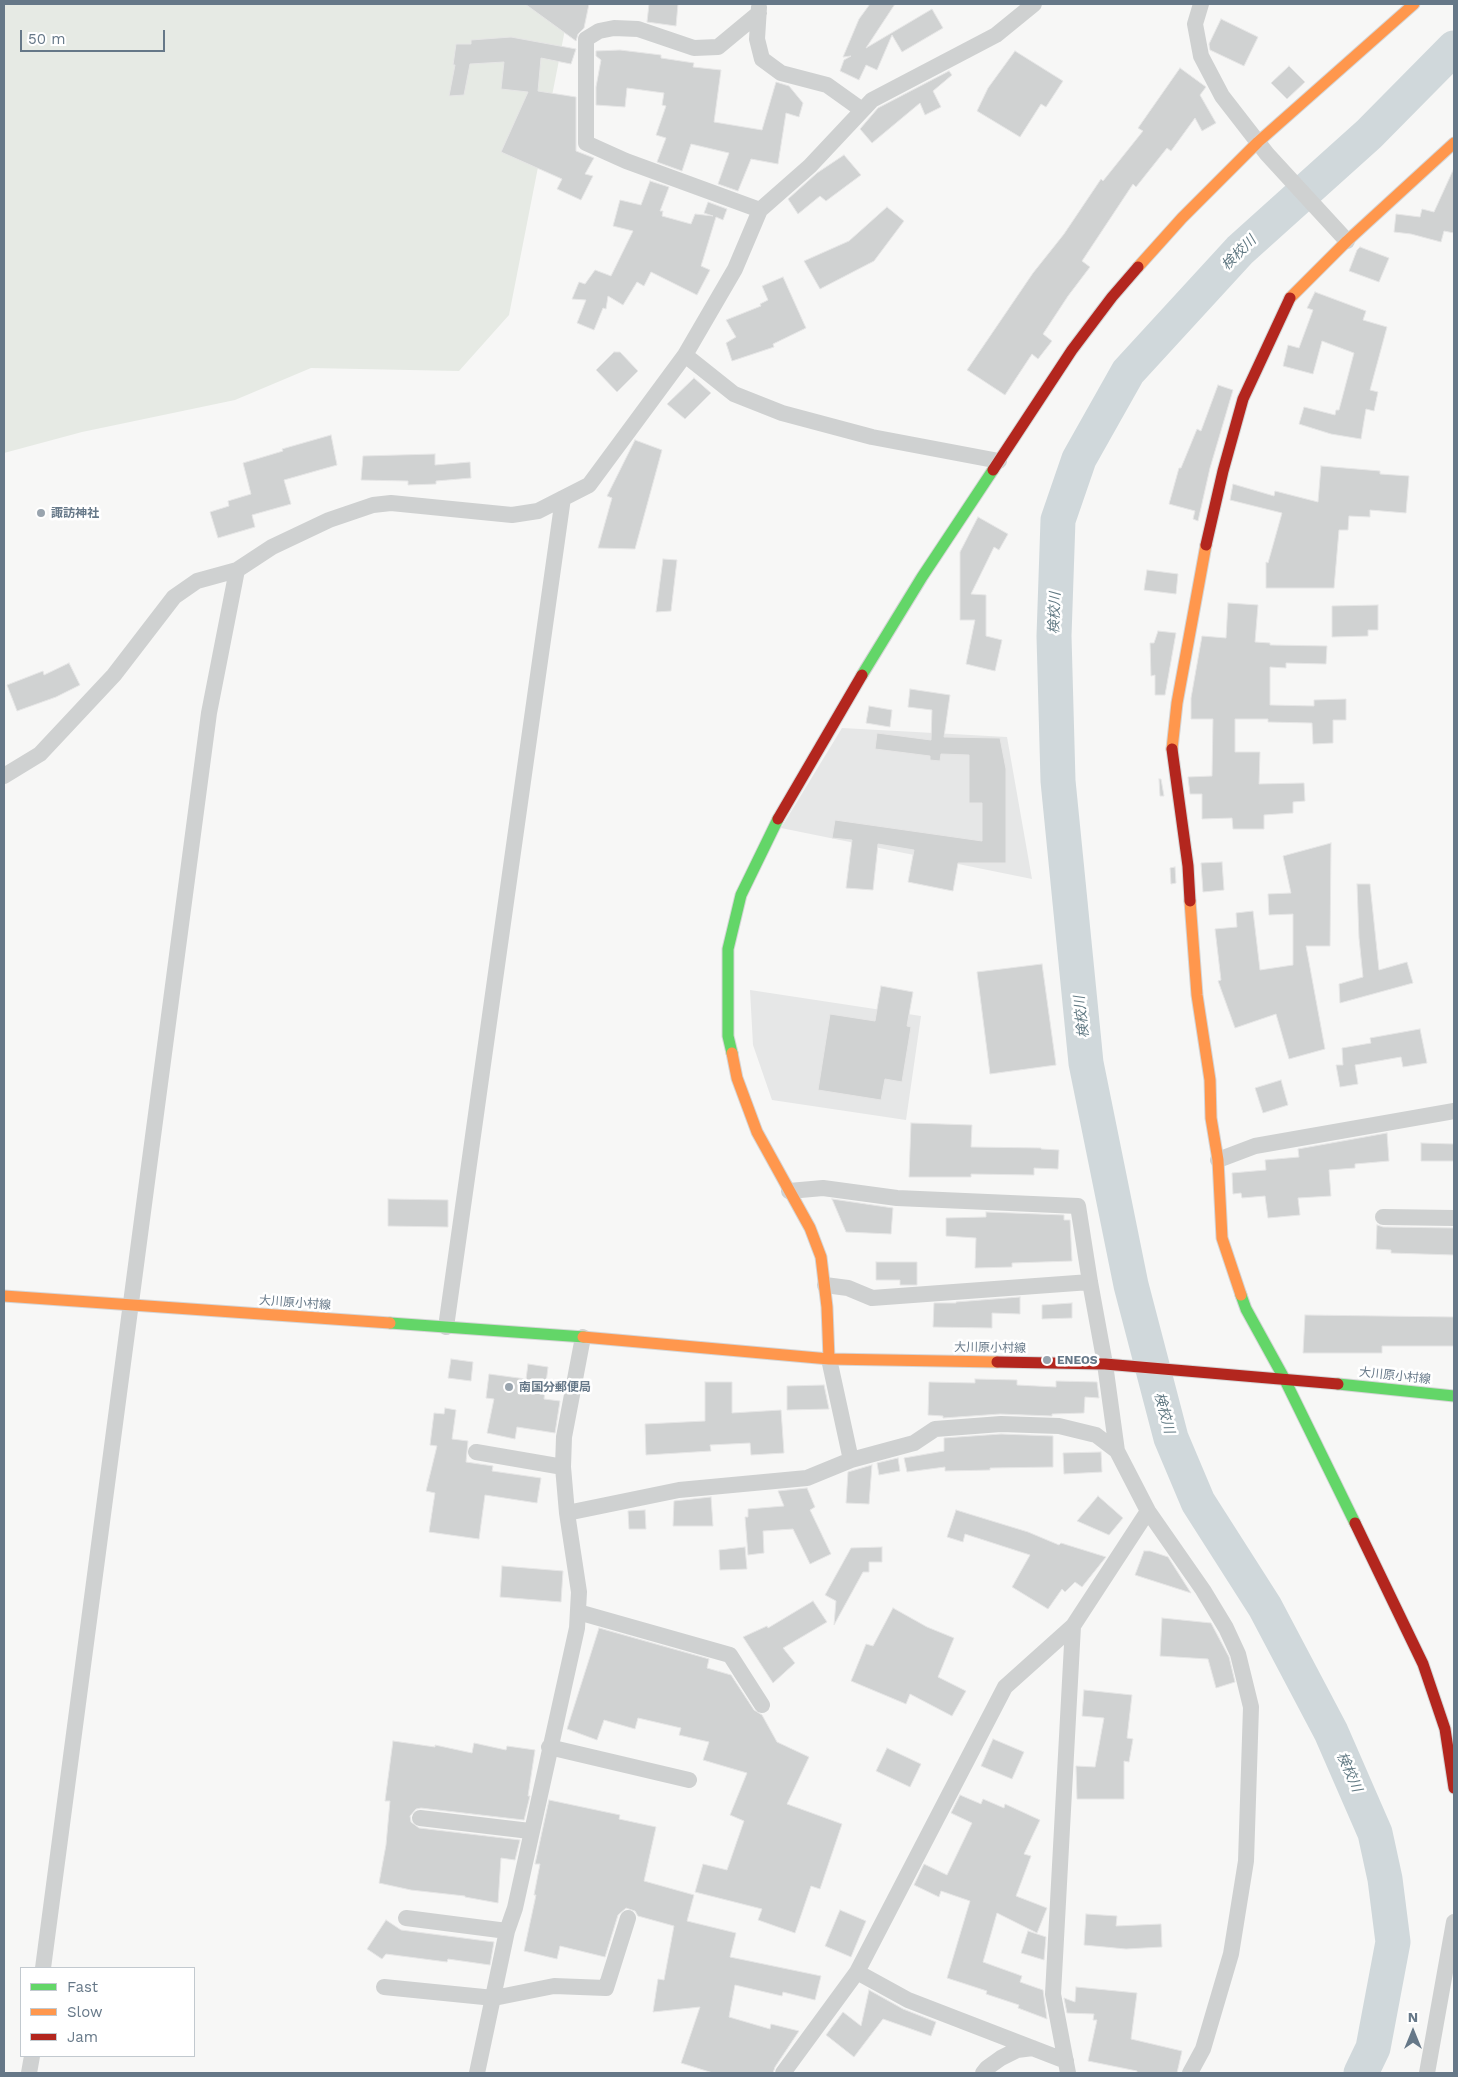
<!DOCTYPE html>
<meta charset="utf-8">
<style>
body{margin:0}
#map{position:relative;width:1458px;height:2077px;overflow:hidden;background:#f7f7f6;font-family:"Work Sans",sans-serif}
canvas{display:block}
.frame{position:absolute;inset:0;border:5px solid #667888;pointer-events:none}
.legend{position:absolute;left:20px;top:1967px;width:175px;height:90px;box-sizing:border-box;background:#fff;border:1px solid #c2c9cf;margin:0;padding:6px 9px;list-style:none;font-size:15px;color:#667888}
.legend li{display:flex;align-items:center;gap:10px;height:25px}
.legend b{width:25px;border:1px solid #c2c9cf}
.north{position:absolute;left:1388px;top:2007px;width:50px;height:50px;-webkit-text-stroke:4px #fff;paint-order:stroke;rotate:0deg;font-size:14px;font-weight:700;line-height:20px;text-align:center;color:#667888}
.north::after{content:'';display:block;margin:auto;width:18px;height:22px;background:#667888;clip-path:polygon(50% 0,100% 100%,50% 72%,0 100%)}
.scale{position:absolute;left:20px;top:30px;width:145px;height:22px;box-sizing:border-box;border:2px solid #667888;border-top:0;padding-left:6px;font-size:15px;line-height:18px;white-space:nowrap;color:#667888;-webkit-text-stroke:4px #fff;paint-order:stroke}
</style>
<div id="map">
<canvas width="1458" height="2077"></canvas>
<div class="frame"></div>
<ul class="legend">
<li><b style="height:6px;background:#63d668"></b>Fast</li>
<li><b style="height:6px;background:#ff974d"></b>Slow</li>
<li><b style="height:6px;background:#b3261e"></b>Jam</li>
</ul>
<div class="north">N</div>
<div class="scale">50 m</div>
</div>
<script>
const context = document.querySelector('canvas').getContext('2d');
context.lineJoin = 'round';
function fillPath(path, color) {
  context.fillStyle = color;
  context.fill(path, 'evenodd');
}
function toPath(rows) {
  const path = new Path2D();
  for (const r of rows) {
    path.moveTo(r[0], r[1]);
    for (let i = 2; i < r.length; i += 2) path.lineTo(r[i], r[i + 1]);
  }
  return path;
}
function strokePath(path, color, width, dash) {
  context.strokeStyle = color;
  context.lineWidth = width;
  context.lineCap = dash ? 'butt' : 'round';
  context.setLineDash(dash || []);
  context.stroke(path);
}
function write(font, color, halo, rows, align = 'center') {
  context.font = font + ' "Work Sans","Noto Sans JP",sans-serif';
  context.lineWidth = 5;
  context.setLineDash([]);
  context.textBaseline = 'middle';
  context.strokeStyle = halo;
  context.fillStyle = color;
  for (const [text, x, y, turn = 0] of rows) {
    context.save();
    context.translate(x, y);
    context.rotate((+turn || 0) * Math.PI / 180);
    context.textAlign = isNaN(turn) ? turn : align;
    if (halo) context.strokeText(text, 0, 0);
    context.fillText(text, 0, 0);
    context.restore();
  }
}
fillPath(toPath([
 [842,728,1007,737,1032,879,781,828],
 [750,990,921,1016,906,1120,772,1100,753,1045]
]), '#e6e7e7');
fillPath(toPath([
 [4,4,570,4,509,315,459,371,311,368,235,400,82,432,4,453]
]), '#e6eae4');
strokePath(toPath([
 [1361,2073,1373,2048,1393,1942,1385,1879,1375,1833,1331,1732,1265,1607,1198,1502,1171,1438,1131,1285,1086,1063,1058,781,1054,636,1058,520,1079,459,1128,372,1240,250,1369,134,1454,48]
]), '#d0d8db', 35);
const building = toPath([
 [525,4,589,4,584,28,578,34,576,41,525,4],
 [649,4,678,4,676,26,647,22,649,4],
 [870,4,895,4,866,48,932,9,943,28,902,52,892,35,877,70,866,65,859,80,840,71,844,60,851,56,843,57,859,19,870,4],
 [1221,19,1258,37,1244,66,1210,50,1209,44,1221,19],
 [511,37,576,49,571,64,541,58,538,91,576,97,576,151,594,158,585,174,593,176,581,200,557,189,562,179,501,152,528,92,501,89,504,62,470,64,464,95,449,96,455,65,453,65,456,44,471,44,471,40,511,37],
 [620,50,661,55,661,58,694,63,693,67,721,70,714,122,762,130,776,82,789,86,803,103,799,117,786,113,778,164,751,159,738,191,718,184,729,153,691,144,682,171,657,162,666,138,656,135,666,106,662,105,664,93,627,88,625,107,596,105,596,87,601,60,596,56,596,51,620,50],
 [1015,51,1063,81,1046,107,1041,104,1020,137,977,111,988,88,1015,51],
 [1289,66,1305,82,1287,99,1271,83,1289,66],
 [1180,68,1206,87,1200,95,1216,123,1202,131,1195,118,1171,151,1167,148,1136,187,1133,184,1082,261,1090,267,1068,296,1043,334,1052,341,1038,359,1032,354,1005,395,967,370,1033,273,1064,234,1101,179,1103,181,1143,131,1138,128,1180,68],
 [949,71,952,75,933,91,941,107,925,115,920,103,872,143,860,129,878,108,949,71],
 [844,155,861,175,826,201,820,196,798,214,788,199,817,173,844,155],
 [1454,168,1454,233,1444,231,1441,242,1411,234,1394,232,1396,214,1420,217,1422,209,1434,212,1454,168],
 [650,181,669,187,660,211,663,211,662,216,691,224,695,214,713,216,704,213,708,202,727,209,723,220,716,217,701,266,710,270,697,295,651,272,644,286,637,282,623,305,608,296,606,309,603,308,594,330,577,323,586,300,572,299,579,282,585,284,595,270,611,276,633,231,613,226,620,200,641,205,650,181],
 [887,207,904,221,874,261,820,289,804,261,849,241,887,207],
 [1360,247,1389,258,1379,282,1349,271,1357,250,1360,247],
 [783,277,806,328,773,344,774,347,732,361,726,343,736,337,726,320,761,306,760,304,768,300,762,286,783,277],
 [1315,292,1366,311,1363,320,1387,327,1370,390,1378,392,1374,411,1366,409,1361,439,1331,434,1299,424,1304,407,1335,415,1336,410,1339,410,1354,353,1322,341,1313,374,1283,366,1288,345,1299,348,1313,310,1307,308,1315,292],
 [614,352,620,352,638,371,617,392,596,370,614,352],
 [694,378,711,393,685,419,667,404,694,378],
 [1218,385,1233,390,1210,468,1198,521,1193,519,1195,511,1169,504,1179,468,1181,468,1197,429,1201,431,1218,385],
 [331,435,337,465,284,480,291,504,252,515,255,527,218,538,210,512,229,506,228,501,251,494,243,463,283,451,282,449,331,435],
 [635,440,662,450,635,549,598,548,612,498,607,496,635,440],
 [435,454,435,465,470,462,471,478,436,481,436,484,408,485,408,481,361,480,363,456,435,454],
 [1321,466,1380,471,1380,474,1409,476,1406,513,1370,510,1370,517,1349,516,1348,530,1339,530,1334,588,1266,588,1266,562,1268,563,1282,513,1230,500,1233,484,1274,496,1275,491,1318,502,1321,466],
 [978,517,1008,534,999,550,994,547,971,594,986,595,986,636,1002,640,995,671,966,664,975,620,960,620,960,552,978,517],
 [663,559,677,560,671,611,656,612,663,559],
 [1147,570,1178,574,1176,594,1144,590,1147,570],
 [1228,603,1258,605,1255,642,1270,643,1270,645,1327,646,1326,664,1286,663,1286,668,1270,667,1270,705,1314,706,1314,700,1346,699,1346,720,1333,720,1333,743,1313,744,1312,723,1268,722,1268,719,1235,719,1235,752,1260,752,1259,784,1304,783,1305,801,1293,802,1293,813,1264,815,1264,829,1233,829,1232,818,1202,819,1202,794,1190,794,1188,777,1212,776,1213,719,1191,719,1191,698,1202,636,1226,638,1228,603],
 [1378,605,1378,630,1368,630,1368,636,1332,637,1332,606,1378,605],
 [1158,631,1176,633,1165,695,1155,695,1155,675,1151,676,1150,643,1154,643,1158,631],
 [69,663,80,685,56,697,17,711,7,685,43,671,44,675,69,663],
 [910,689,950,695,944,737,1000,738,1006,769,1006,863,958,863,953,891,908,882,914,850,878,844,873,890,846,888,852,840,832,838,835,820,982,841,982,803,969,803,969,755,941,754,940,761,930,760,930,756,875,749,877,733,931,740,932,710,908,707,910,689],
 [869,706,892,710,890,727,866,723,869,706],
 [1159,779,1161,779,1164,796,1160,796,1159,779],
 [1331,843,1330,946,1306,946,1325,1049,1289,1059,1276,1014,1235,1028,1218,981,1221,980,1215,929,1237,927,1236,913,1253,911,1260,970,1293,965,1293,914,1269,915,1268,894,1291,893,1283,856,1331,843],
 [1222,862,1224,890,1203,892,1201,863,1222,862],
 [1175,867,1176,883,1171,884,1170,868,1175,867],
 [1357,884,1370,884,1379,970,1407,962,1413,983,1340,1003,1339,984,1363,977,1359,938,1357,884],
 [1042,964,1056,1065,990,1074,977,972,1042,964],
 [881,986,913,992,907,1026,911,1027,902,1082,885,1079,881,1100,818,1090,830,1014,875,1021,881,986],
 [1420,1029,1427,1063,1403,1067,1401,1057,1355,1065,1358,1084,1340,1087,1336,1065,1343,1065,1342,1048,1371,1043,1370,1038,1420,1029],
 [1281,1080,1288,1105,1263,1113,1255,1088,1281,1080],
 [911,1123,972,1125,971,1147,1041,1148,1041,1149,1059,1150,1058,1169,1034,1168,1034,1175,971,1174,971,1177,909,1177,911,1123],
 [1387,1133,1389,1161,1355,1164,1355,1168,1329,1170,1331,1196,1298,1198,1300,1215,1268,1218,1265,1196,1242,1198,1241,1193,1233,1194,1232,1173,1266,1170,1265,1160,1299,1157,1298,1149,1387,1133],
 [1421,1143,1454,1144,1454,1161,1421,1161,1421,1143],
 [388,1199,448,1200,448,1227,388,1226,388,1199],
 [832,1199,893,1208,891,1234,846,1232,832,1199],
 [986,1212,1064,1215,1064,1220,1070,1220,1072,1261,1012,1263,1012,1267,975,1268,976,1238,946,1236,946,1218,986,1217,986,1212],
 [1377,1225,1383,1227,1454,1228,1454,1255,1391,1253,1391,1250,1376,1249,1377,1225],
 [876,1262,917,1262,917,1285,900,1285,900,1280,876,1280,876,1262],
 [1020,1297,1020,1314,992,1313,992,1328,933,1327,934,1303,956,1303,956,1302,1020,1297],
 [1072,1303,1072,1318,1042,1319,1042,1305,1072,1303],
 [1305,1315,1454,1317,1454,1346,1382,1346,1382,1353,1303,1353,1305,1315],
 [451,1359,473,1362,471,1381,448,1378,451,1359],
 [528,1364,548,1367,544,1399,560,1401,555,1433,517,1427,515,1439,487,1433,494,1399,486,1398,489,1374,526,1379,528,1364],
 [975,1379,1017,1380,1017,1385,1056,1387,1056,1381,1097,1382,1099,1398,1085,1397,1084,1413,1052,1414,1052,1416,1000,1414,943,1418,943,1416,928,1415,929,1382,975,1383,975,1379],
 [705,1382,732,1382,732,1413,781,1410,784,1453,751,1455,750,1443,710,1445,711,1451,646,1455,645,1424,705,1421,705,1382],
 [824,1385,829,1409,787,1410,787,1386,824,1385],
 [445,1408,456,1410,452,1439,468,1441,466,1462,493,1466,492,1471,541,1478,537,1503,485,1495,479,1539,429,1532,435,1493,426,1491,437,1446,430,1445,434,1413,444,1414,445,1408],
 [1001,1434,1053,1436,1053,1467,990,1468,990,1470,945,1471,945,1467,907,1472,904,1458,944,1451,944,1438,1001,1434],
 [1101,1452,1102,1472,1064,1474,1063,1453,1101,1452],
 [898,1458,900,1471,879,1475,877,1463,898,1458],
 [872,1465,869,1504,846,1503,848,1472,872,1465],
 [807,1488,815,1507,810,1510,831,1554,810,1564,793,1529,763,1531,764,1553,748,1555,745,1517,748,1517,748,1509,784,1506,778,1491,807,1488],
 [1098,1496,1123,1518,1109,1535,1077,1521,1098,1496],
 [711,1497,713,1526,673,1526,674,1501,711,1497],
 [645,1510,646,1529,629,1529,628,1511,645,1510],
 [956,1510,1028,1532,1059,1545,1061,1543,1106,1557,1082,1587,1075,1582,1065,1592,1062,1589,1048,1609,1012,1587,1030,1555,965,1534,963,1542,947,1537,956,1510],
 [745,1547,747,1569,720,1570,719,1550,745,1547],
 [882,1547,882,1562,869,1562,869,1572,863,1572,834,1625,836,1601,825,1595,851,1548,882,1547],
 [1144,1551,1150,1551,1168,1557,1191,1593,1135,1575,1144,1551],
 [502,1566,563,1571,561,1602,500,1597,502,1566],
 [813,1601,827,1622,783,1648,795,1663,773,1683,743,1637,767,1626,768,1628,813,1601],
 [893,1608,927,1627,954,1638,938,1677,966,1691,952,1716,910,1694,906,1704,851,1681,866,1644,873,1646,893,1608],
 [1162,1618,1211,1623,1229,1657,1235,1682,1216,1688,1208,1659,1160,1656,1162,1618],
 [599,1628,709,1659,707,1668,731,1675,754,1710,762,1715,777,1742,809,1757,787,1804,842,1824,820,1889,811,1886,795,1933,758,1920,762,1909,695,1892,703,1864,727,1870,744,1821,730,1815,747,1773,703,1760,709,1742,679,1735,681,1728,638,1718,635,1729,604,1720,597,1740,567,1729,599,1628],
 [1084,1690,1132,1695,1127,1738,1133,1739,1129,1762,1124,1761,1124,1799,1077,1799,1076,1766,1095,1767,1104,1718,1082,1716,1084,1690],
 [993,1739,1024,1752,1012,1779,981,1766,993,1739],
 [393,1741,435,1747,435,1745,472,1753,474,1743,506,1750,507,1746,535,1750,528,1796,530,1796,524,1820,421,1808,416,1809,410,1816,411,1822,419,1828,520,1840,515,1860,501,1858,498,1903,465,1897,465,1896,411,1890,379,1883,386,1845,390,1801,385,1801,393,1741],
 [887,1748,921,1764,910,1787,876,1771,887,1748],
 [960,1795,981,1804,983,1799,1004,1808,1005,1804,1040,1820,1024,1854,1031,1856,1016,1896,1047,1908,1037,1933,997,1913,983,1962,1022,1976,1020,1982,1043,1990,1047,2019,1018,2008,1019,2005,986,1994,987,1991,947,1978,970,1901,941,1891,939,1897,914,1885,924,1864,947,1875,972,1823,951,1813,960,1795],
 [549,1800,620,1815,619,1819,656,1827,644,1881,694,1895,687,1921,736,1933,730,1957,821,1976,815,2000,783,1992,782,1996,735,1985,729,2017,770,2029,771,2024,799,2031,775,2067,773,2073,713,2073,681,2063,700,2007,653,2012,658,1979,664,1980,674,1926,638,1916,635,1911,626,1908,618,1915,605,1957,560,1946,557,1959,524,1951,536,1895,534,1895,540,1864,535,1864,549,1800],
 [840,1910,866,1921,851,1957,825,1946,840,1910],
 [1086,1914,1117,1916,1116,1926,1161,1924,1162,1947,1126,1949,1084,1945,1086,1914],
 [386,1920,401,1930,494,1942,490,1965,448,1959,447,1962,386,1954,382,1959,367,1949,386,1920],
 [1028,1931,1046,1937,1044,1960,1021,1953,1028,1931],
 [1076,1987,1137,1993,1131,2039,1182,2051,1177,2073,1137,2073,1137,2071,1088,2061,1097,2020,1093,2020,1094,2014,1067,2013,1064,1998,1075,2002,1076,1987],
 [869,1990,903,2009,936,2022,931,2036,883,2019,854,2057,826,2035,843,2012,861,2026,869,1990]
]);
fillPath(building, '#d0d2d2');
strokePath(building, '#e6e6e6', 1);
const fast = toPath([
 [862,675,922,577,993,470],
 [732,1053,728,1036,728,949,741,895,778,819],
 [1241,1295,1246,1309,1284,1378,1355,1523],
 [390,1323,584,1337],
 [1338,1384,1454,1396]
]);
const slow = toPath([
 [1138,267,1182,218,1258,142,1414,4],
 [1290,298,1347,241,1454,143],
 [1172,749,1177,703,1206,545],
 [1190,901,1197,995,1210,1080,1211,1118,1218,1160,1222,1238,1241,1295],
 [732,1053,737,1078,757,1132,810,1228,821,1257,827,1307,829,1359],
 [4,1296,390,1323],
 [583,1337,829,1359,997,1362]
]);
const jam = toPath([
 [993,470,1072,350,1112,297,1138,267],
 [1206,545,1223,471,1243,399,1290,298],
 [1172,749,1188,866,1190,901],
 [778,819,862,675],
 [997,1362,1105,1364,1338,1384],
 [1355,1523,1423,1664,1445,1729,1454,1788]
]);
strokePath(fast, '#d4d5d6', 13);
strokePath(slow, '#d4d5d6', 13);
strokePath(jam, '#d4d5d6', 13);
strokePath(toPath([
 [1201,4,1195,24,1201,56,1222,96,1267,154,1347,241],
 [759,7,757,39,762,59,781,73,827,85,862,110],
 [759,13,718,47,694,48,638,29,614,28,599,31,586,39,586,143,626,161,760,210],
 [685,355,734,394,782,413,872,437,999,461],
 [4,776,40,754,114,675,174,597,197,581,237,570,272,547,329,520,373,505,391,503,512,515,538,511,589,485,685,355,735,269,760,210,810,166,872,100,996,35,1034,4],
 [1218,1160,1255,1146,1454,1111],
 [789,1191,823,1188,897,1198,1078,1206,1090,1282,1105,1364,1117,1451,1148,1511,1203,1590,1226,1628,1238,1654,1251,1707,1246,1861,1231,1954,1203,2049,1190,2073],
 [1383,1217,1454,1218],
 [825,1285,848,1288,872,1298,1090,1282],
 [446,1327,563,498],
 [829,1359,851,1460],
 [476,1452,563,1467],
 [567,1513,679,1490,807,1478,851,1460,914,1443,935,1429,1001,1424,1059,1426,1096,1435,1117,1451],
 [578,1612,730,1655,762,1705],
 [549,1747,689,1780],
 [420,1818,530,1831],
 [406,1918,507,1931],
 [43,1968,209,713,237,570],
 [857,1972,908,2000,1066,2061],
 [384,1987,494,1998,554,1986,606,1988,628,1918],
 [29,2073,32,2056],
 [477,2073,507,1931,515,1908,577,1628,579,1592,567,1513,563,1467,564,1437,583,1337],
 [783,2073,857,1972,1005,1687,1073,1626,1148,1511],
 [983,2073,987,2068,1001,2058,1017,2050,1033,2048],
 [1068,2073,1053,1994,1073,1626],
 [1427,2073,1454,1922]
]), '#cfd1d1', 16);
strokePath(fast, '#63d668', 11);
strokePath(slow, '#ff974d', 11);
strokePath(jam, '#b3261e', 11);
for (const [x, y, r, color] of [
 [41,513,5,"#99a4ae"],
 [1047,1360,5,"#99a4ae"],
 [509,1387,5,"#99a4ae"]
]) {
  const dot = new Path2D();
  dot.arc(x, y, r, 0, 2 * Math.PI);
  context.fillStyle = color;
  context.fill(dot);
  strokePath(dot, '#fff', 2);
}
write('bold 12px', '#667888', '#fff', [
 ["諏訪神社",51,513],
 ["ENEOS",1057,1360],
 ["南国分郵便局",519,1387]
], 'left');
write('12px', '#667888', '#fff', [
 ["大川原小村線",295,1303,4],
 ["大川原小村線",990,1348,1],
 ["大川原小村線",1395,1376,6]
]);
write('italic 14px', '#617983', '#fff', [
 ["検校川",1239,253,-45],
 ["検校川",1055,613,-88],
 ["検校川",1082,1017,-96],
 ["検校川",1164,1413,75],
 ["検校川",1349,1772,66]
]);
</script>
